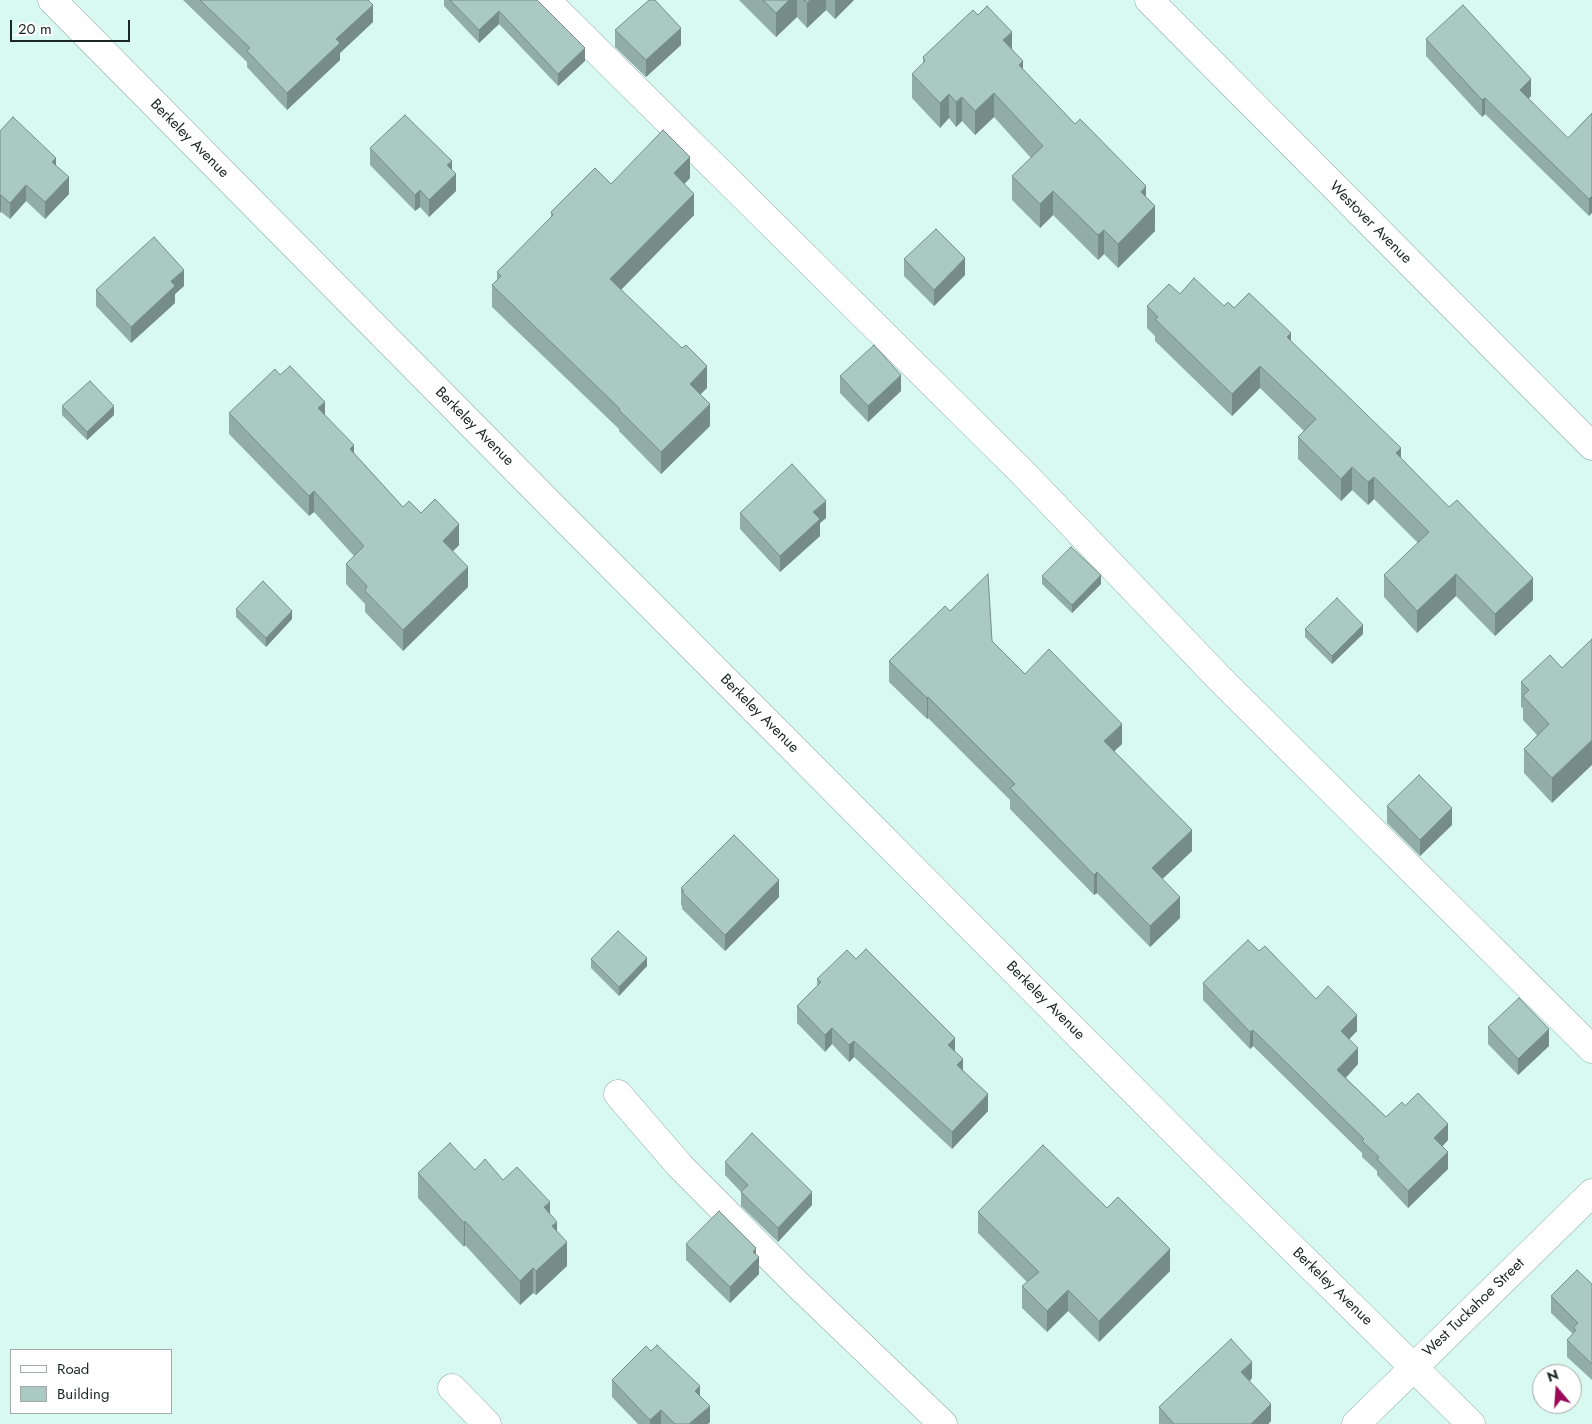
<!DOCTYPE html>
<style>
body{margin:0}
#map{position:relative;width:1592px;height:1424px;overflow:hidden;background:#d8f9f0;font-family:Jost,sans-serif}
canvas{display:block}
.legend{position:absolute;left:10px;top:1349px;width:162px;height:65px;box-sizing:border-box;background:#fff;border:1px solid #a3a9a7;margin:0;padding:6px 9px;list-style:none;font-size:15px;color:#1a2723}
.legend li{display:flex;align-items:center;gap:10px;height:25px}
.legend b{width:25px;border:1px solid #a3a9a7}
.north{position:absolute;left:1532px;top:1364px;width:50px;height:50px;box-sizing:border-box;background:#fff;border:1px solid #a3a9a7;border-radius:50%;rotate:342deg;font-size:14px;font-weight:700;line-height:20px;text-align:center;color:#1a2723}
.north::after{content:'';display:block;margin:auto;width:18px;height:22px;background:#9b0958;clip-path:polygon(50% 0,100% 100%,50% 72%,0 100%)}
.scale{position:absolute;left:10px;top:20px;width:120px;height:22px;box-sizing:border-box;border:2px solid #1a2723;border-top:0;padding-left:6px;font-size:15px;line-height:18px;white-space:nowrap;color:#1a2723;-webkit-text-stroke:4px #fff;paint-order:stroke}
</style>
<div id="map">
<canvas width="1592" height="1424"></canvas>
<ul class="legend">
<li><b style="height:6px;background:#fff"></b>Road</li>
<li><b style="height:14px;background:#a9c9c1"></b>Building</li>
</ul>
<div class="north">N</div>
<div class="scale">20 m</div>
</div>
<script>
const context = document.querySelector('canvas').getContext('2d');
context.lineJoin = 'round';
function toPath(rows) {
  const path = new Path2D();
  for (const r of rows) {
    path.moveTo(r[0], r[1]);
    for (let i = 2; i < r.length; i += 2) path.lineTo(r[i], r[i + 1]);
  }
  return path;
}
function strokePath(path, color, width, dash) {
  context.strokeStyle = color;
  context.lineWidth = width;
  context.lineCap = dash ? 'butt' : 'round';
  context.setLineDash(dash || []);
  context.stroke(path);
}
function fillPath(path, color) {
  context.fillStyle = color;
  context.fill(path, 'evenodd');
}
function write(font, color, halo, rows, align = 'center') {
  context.font = font + ' Jost,sans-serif';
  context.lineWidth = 5;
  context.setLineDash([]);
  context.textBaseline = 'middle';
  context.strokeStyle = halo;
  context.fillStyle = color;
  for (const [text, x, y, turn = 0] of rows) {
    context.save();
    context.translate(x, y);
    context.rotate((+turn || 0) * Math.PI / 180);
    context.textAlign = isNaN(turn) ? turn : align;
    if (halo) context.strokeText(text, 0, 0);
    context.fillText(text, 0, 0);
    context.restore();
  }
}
const minor = toPath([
 [52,0,552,506,1198,1155,1471,1424],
 [546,0,1022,472,1221,680,1592,1049],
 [1149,0,1592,446],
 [618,1094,680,1166,794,1281,943,1424],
 [452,1388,487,1424],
 [1356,1424,1592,1193]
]);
strokePath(minor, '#8caba2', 29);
strokePath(minor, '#fff', 28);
fillPath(toPath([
 [183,0,368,0,373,22,340,53,340,60,287,110,247,67,247,62],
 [444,0,537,0,585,61,558,86,499,24,479,43,444,6],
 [739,0,854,0,835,19,826,10,807,28,797,17,776,37],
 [615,30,681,45,646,77,615,47],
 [1426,39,1531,96,1528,99,1568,138,1592,113,1589,216,1485,114,1482,117,1426,56],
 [1012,49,1023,70,1075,124,1146,197,1155,231,1118,268,1104,254,1098,260,1053,215,1040,228,1012,200,1012,176,1031,158,994,117,975,135,962,121,956,127,949,118,940,128,912,98,912,74,923,63,923,57],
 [0,131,56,165,69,194,45,219,26,201,10,219,1,212],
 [370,148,452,170,456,191,429,217,420,207,415,211,370,165],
 [690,178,684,184,694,215,621,290,707,388,700,394,710,426,661,474,619,431,619,429,492,307,492,285,497,280,497,272,551,218,551,212,611,184],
 [904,259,965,275,934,306,904,276],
 [184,286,175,294,175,303,131,343,96,306,96,290],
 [1180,294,1224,306,1234,308,1291,341,1533,600,1495,636,1456,596,1417,633,1384,597,1384,575,1418,543,1374,499,1368,505,1352,490,1341,501,1298,459,1298,437,1304,431,1260,388,1232,416,1155,341,1155,336,1147,328,1147,306],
 [840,376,901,391,868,422,840,393],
 [62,406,114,415,87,440,62,415],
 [229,413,325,415,354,453,403,507,421,513,459,545,453,551,468,587,403,651,365,612,365,604,346,584,346,564,354,556,314,512,309,516,229,434],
 [740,513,826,518,820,523,820,536,780,572,740,529],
 [1042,576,1101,584,1072,613,1042,584],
 [236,609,292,619,266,647,236,617],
 [950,611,992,641,1025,674,1122,744,1114,751,1192,851,1162,879,1180,918,1150,947,1097,893,1094,895,1010,809,1010,800,928,718,927,719,889,682,889,661],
 [1305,629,1363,634,1332,664,1305,637],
 [1562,668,1552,803,1524,773,1524,749,1537,735,1523,720,1523,708,1521,707,1521,682],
 [1387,806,1452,825,1420,856,1387,823],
 [681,888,779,897,725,951,682,909,682,906,681,905],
 [1259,951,1316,999,1357,1031,1349,1039,1358,1064,1346,1078,1386,1117,1405,1106,1448,1140,1442,1147,1448,1169,1408,1208,1377,1175,1377,1171,1362,1157,1362,1153,1253,1046,1250,1049,1203,1000,1203,983],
 [591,959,647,966,619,996,591,968],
 [817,979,955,1052,963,1070,988,1111,952,1149,854,1057,849,1062,832,1044,825,1052,797,1023,797,1006,817,986],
 [1488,1027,1549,1046,1518,1075,1488,1044],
 [725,1162,812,1205,778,1242,741,1206,741,1192,725,1175],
 [475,1170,503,1180,550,1214,557,1231,567,1266,536,1295,533,1293,520,1305,465,1245,464,1247,418,1198,418,1173],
 [978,1212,1170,1271,1099,1342,1068,1311,1047,1332,1022,1308,1022,1286,1027,1282,978,1233],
 [686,1244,756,1255,759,1274,730,1303,686,1260],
 [1592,1284,1592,1380,1567,1357,1567,1340,1573,1334,1551,1313,1551,1296],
 [651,1351,700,1395,710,1422,708,1424,638,1424,612,1397,612,1380],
 [1252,1378,1250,1381,1271,1421,1268,1424,1159,1424,1159,1407]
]), '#91ada6');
fillPath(toPath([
 [789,0,797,0,797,17,776,37,776,13],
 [811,0,826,0,826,10,807,28,807,3],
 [835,0,854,0,835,19],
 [373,5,373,22,340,53,340,60,287,110,287,93,336,39],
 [499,11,499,24,479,43,479,30],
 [681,28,681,45,646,77,646,60],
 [1012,32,1012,56,1003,40],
 [585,48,585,61,558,86,558,74],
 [1023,61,1023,85,1019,65],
 [1531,79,1531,96,1520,107,1520,90],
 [994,93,994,117,975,135,975,111],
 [949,94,949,118,940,128,940,103],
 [962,97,962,121,956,127,956,102],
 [1485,98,1485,114,1482,117,1482,100],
 [690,157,690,178,674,195,674,173],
 [56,158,56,174,52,162],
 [452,161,452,177,447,165],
 [456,174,456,191,429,217,429,200],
 [69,177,69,194,45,219,45,202],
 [26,185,26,201,10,219,10,203],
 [1146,186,1146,211,1141,192],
 [420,190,420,207,415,211,415,195],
 [1053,191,1053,215,1040,228,1040,204],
 [694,194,694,215,610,301,610,279],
 [1,195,1,212,0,213,0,196],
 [1592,196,1592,213,1589,216,1589,199],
 [1155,206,1155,231,1118,268,1118,244],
 [1104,230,1104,254,1098,260,1098,235],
 [965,258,965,275,934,306,934,290],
 [184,270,184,286,175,294,175,303,131,343,131,327,171,281],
 [1291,333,1291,355,1287,337],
 [707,366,707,388,690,405,690,384],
 [1260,366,1260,388,1232,416,1232,394],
 [901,375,901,391,868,422,868,406],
 [325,402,325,422,318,408],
 [710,404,710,426,661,474,661,452],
 [114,406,114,415,87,440,87,432],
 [354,445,354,465,350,449],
 [1401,448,1401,470,1396,453],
 [1352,467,1352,490,1341,501,1341,479],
 [1374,477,1374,499,1368,505,1368,482],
 [314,491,314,512,309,516,309,496],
 [826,501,826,518,820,523,820,536,780,572,780,556,813,512],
 [459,524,459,545,443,561,443,541],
 [468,567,468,587,403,651,403,630],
 [1456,574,1456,596,1417,633,1417,611],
 [1101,575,1101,584,1072,613,1072,605],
 [1533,578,1533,600,1495,636,1495,614],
 [292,611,292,619,266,647,266,638],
 [1363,625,1363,634,1332,664,1332,656],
 [928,697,928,718,927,719,927,698],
 [1122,724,1122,744,1104,761,1104,741],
 [1592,740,1592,765,1552,803,1552,778],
 [1452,808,1452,825,1420,856,1420,840],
 [1192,830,1192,851,1152,889,1152,868],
 [1097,872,1097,893,1094,895,1094,875],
 [779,880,779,897,725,951,725,935],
 [1180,897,1180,918,1150,947,1150,926],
 [647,958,647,966,619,996,619,987],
 [1357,1015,1357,1031,1341,1048,1341,1031],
 [832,1028,832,1044,825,1052,825,1035],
 [1549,1029,1549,1046,1518,1075,1518,1059],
 [1253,1030,1253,1046,1250,1049,1250,1032],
 [955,1038,955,1055,948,1045],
 [854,1041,854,1057,849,1062,849,1045],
 [1358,1048,1358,1064,1337,1087,1337,1070],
 [963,1059,963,1076,957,1065],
 [988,1094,988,1111,952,1149,952,1132],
 [1448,1124,1448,1140,1434,1155,1434,1138],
 [1448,1152,1448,1169,1408,1208,1408,1191],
 [812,1192,812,1205,778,1242,778,1228],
 [550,1202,550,1226,544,1207],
 [465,1221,465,1245,464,1247,464,1223],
 [557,1222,557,1246,552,1226],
 [567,1242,567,1266,536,1295,536,1271],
 [756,1248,756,1260,759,1257,759,1274,730,1303,730,1287,753,1252],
 [1170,1249,1170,1271,1099,1342,1099,1321],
 [533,1268,533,1293,520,1305,520,1281],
 [1068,1290,1068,1311,1047,1332,1047,1311],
 [1252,1362,1252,1378,1241,1389,1241,1372],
 [700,1386,700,1403,695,1391],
 [1271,1404,1271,1421,1268,1424,1251,1424],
 [710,1406,710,1422,708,1424,689,1424],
 [661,1410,661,1424,650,1424,650,1420]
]), '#768d87');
const building = toPath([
 [200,0,368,0,373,5,336,39,340,43,287,93,247,51,250,48,200,0],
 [450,0,537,0,585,48,558,74,499,11,479,30,450,0],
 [649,0,655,0,681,28,646,60,615,30,649,0],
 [763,0,789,0,776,13,763,0],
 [804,0,811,0,807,3,804,0],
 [1463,5,1531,79,1520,90,1568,138,1592,113,1592,196,1589,199,1485,98,1482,100,1426,39,1463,5],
 [987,6,1012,32,1003,40,1023,61,1019,65,1075,124,1080,119,1146,186,1141,192,1155,206,1118,244,1104,230,1098,235,1053,191,1040,204,1012,176,1043,146,994,93,975,111,962,97,956,102,949,94,940,103,912,74,925,61,923,57,973,10,978,15,987,6],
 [405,115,452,161,447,165,456,174,429,200,420,190,415,195,370,148,405,115],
 [13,117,56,158,52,162,69,177,45,202,26,185,10,203,1,195,0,196,0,131,13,117],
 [663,130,690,157,674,173,694,194,610,279,682,348,686,345,707,366,690,384,710,404,661,452,619,410,620,409,492,285,501,276,497,272,553,215,551,212,595,168,611,184,663,130],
 [936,229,965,258,934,290,904,259,936,229],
 [154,237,184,270,171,281,175,286,131,327,96,290,154,237],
 [1194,278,1224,306,1228,302,1234,308,1249,293,1291,333,1287,337,1401,448,1396,453,1449,507,1457,500,1533,578,1495,614,1456,574,1417,611,1384,575,1429,532,1374,477,1368,482,1352,467,1341,479,1298,437,1316,419,1260,366,1232,394,1155,319,1158,317,1147,306,1169,284,1180,294,1194,278],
 [874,345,901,375,868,406,840,376,874,345],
 [290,366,325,402,318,408,354,445,350,449,403,507,409,501,421,513,435,499,459,524,443,541,468,567,403,630,365,591,367,586,346,564,364,546,314,491,309,496,229,413,275,369,280,375,290,366],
 [90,381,114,406,87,432,62,406,90,381],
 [792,464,826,501,813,512,820,519,780,556,740,513,792,464],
 [1071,547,1101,575,1072,605,1042,576,1071,547],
 [988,574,992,641,1025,674,1049,649,1122,724,1104,741,1192,830,1152,868,1180,897,1150,926,1097,872,1094,875,1010,788,1015,784,928,697,927,698,889,661,945,606,950,611,988,574],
 [263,581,292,611,266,638,236,609,263,581],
 [1337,598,1363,625,1332,656,1305,629,1337,598],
 [1592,639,1592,740,1552,778,1524,749,1549,724,1523,696,1529,690,1521,682,1550,655,1562,668,1592,639],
 [1419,775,1452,808,1420,840,1387,806,1419,775],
 [734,835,779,880,725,935,682,892,684,891,681,888,734,835],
 [618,931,647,958,619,987,591,959,618,931],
 [1248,940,1259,951,1265,946,1316,999,1328,986,1357,1015,1341,1031,1358,1048,1337,1070,1386,1117,1402,1102,1405,1106,1418,1093,1448,1124,1434,1138,1448,1152,1408,1191,1377,1159,1379,1157,1362,1141,1364,1139,1253,1030,1250,1032,1203,983,1248,940],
 [866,949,955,1038,948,1045,963,1059,957,1065,988,1094,952,1132,854,1041,849,1045,832,1028,825,1035,797,1006,821,982,817,979,847,950,856,959,866,949],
 [1519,998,1549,1029,1518,1059,1488,1027,1519,998],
 [752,1133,812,1192,778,1228,741,1192,748,1185,725,1162,752,1133],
 [450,1143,475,1170,485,1159,503,1180,517,1167,550,1202,544,1207,557,1222,552,1226,567,1242,536,1271,533,1268,520,1281,465,1221,464,1223,418,1173,450,1143],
 [1043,1145,1107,1208,1118,1197,1170,1249,1099,1321,1068,1290,1047,1311,1022,1286,1039,1272,978,1212,1043,1145],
 [719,1211,756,1248,753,1252,759,1257,730,1287,686,1244,719,1211],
 [1577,1270,1592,1284,1592,1364,1567,1340,1576,1330,1573,1328,1578,1323,1551,1296,1577,1270],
 [1231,1339,1252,1362,1241,1372,1271,1404,1251,1424,1174,1424,1159,1407,1231,1339],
 [657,1345,700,1386,695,1391,710,1406,689,1424,675,1424,661,1410,650,1420,612,1380,646,1346,651,1351,657,1345]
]);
fillPath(building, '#a9c9c1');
strokePath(building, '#768d87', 1);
write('15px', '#1a2723', '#fff', [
 ["Berkeley Avenue",189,139,45],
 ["Westover Avenue",1370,223,45],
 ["Berkeley Avenue",474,427,45],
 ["Berkeley Avenue",759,714,45],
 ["Berkeley Avenue",1045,1001,45],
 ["Berkeley Avenue",1332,1287,44],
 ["West Tuckahoe Street",1474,1308,-44]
]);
</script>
